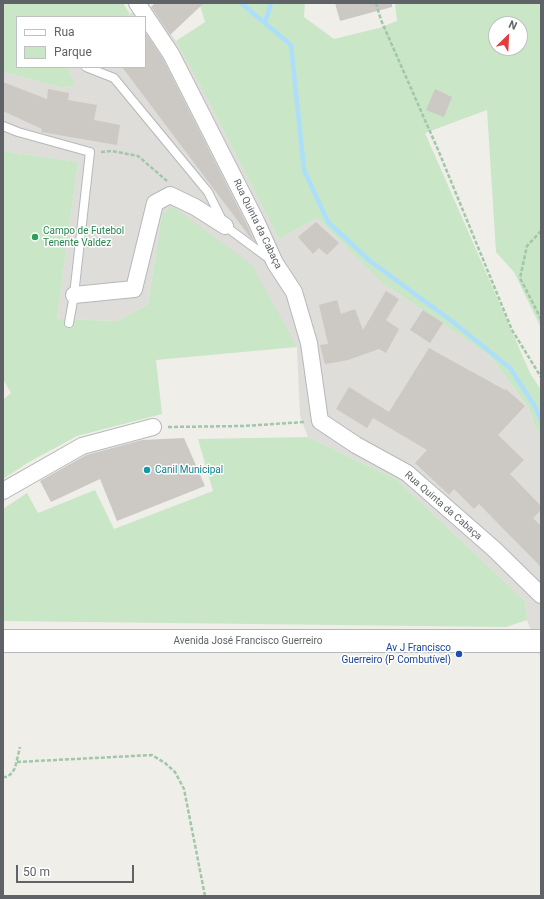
<!DOCTYPE html>
<meta charset="utf-8">
<style>
body{margin:0}
#map{position:relative;width:544px;height:899px;overflow:hidden;background:#f0eee8;font-family:Roboto,sans-serif}
canvas{display:block}
.frame{position:absolute;inset:0;border:4px solid #5f6367;pointer-events:none}
.legend{position:absolute;left:16px;top:16px;width:130px;height:52px;box-sizing:border-box;background:#fff;border:1px solid #bfc1c2;margin:0;padding:5px 7px;list-style:none;font-size:12px;color:#5f6367}
.legend li{display:flex;align-items:center;gap:8px;height:20px}
.legend b{width:20px;border:1px solid #bfc1c2}
.north{position:absolute;left:488px;top:16px;width:40px;height:40px;box-sizing:border-box;background:#fff;border:1px solid #bfc1c2;border-radius:50%;rotate:24deg;font-size:11px;font-weight:700;line-height:16px;text-align:center;color:#5f6367}
.north::after{content:'';display:block;margin:auto;width:14px;height:18px;background:#e03e3f;clip-path:polygon(50% 0,100% 100%,50% 72%,0 100%)}
.scale{position:absolute;left:16px;top:865px;width:118px;height:18px;box-sizing:border-box;border:2px solid #5f6367;border-top:0;padding-left:5px;font-size:12px;line-height:14px;white-space:nowrap;color:#5f6367;-webkit-text-stroke:3px #fff;paint-order:stroke}
</style>
<div id="map">
<canvas width="544" height="899"></canvas>
<div class="frame"></div>
<ul class="legend">
<li><b style="height:5px;background:#fff"></b>Rua</li>
<li><b style="height:11px;background:#c9e6c6"></b>Parque</li>
</ul>
<div class="north">N</div>
<div class="scale">50 m</div>
</div>
<script>
const context = document.querySelector('canvas').getContext('2d');
context.lineJoin = 'round';
function fillPath(path, color) {
  context.fillStyle = color;
  context.fill(path, 'evenodd');
}
function toPath(rows) {
  const path = new Path2D();
  for (const r of rows) {
    path.moveTo(r[0], r[1]);
    for (let i = 2; i < r.length; i += 2) path.lineTo(r[i], r[i + 1]);
  }
  return path;
}
function strokePath(path, color, width, dash) {
  context.strokeStyle = color;
  context.lineWidth = width;
  context.lineCap = dash ? 'butt' : 'round';
  context.setLineDash(dash || []);
  context.stroke(path);
}
function write(font, color, halo, rows, align = 'center') {
  context.font = font + ' Roboto,sans-serif';
  context.lineWidth = 3;
  context.setLineDash([]);
  context.textBaseline = 'middle';
  context.strokeStyle = halo;
  context.fillStyle = color;
  for (const [text, x, y, turn = 0] of rows) {
    context.save();
    context.translate(x, y);
    context.rotate((+turn || 0) * Math.PI / 180);
    context.textAlign = isNaN(turn) ? turn : align;
    if (halo) context.strokeText(text, 0, 0);
    context.fillText(text, 0, 0);
    context.restore();
  }
}
fillPath(toPath([
 [144,3,147,3,176,41,201,87,279,239,317,218,381,282,490,356,528,407,541,442,541,659,527,620,525,601,396,479,308,437,300,416,297,347,162,214,148,304,118,321,57,319,78,162,3,151,3,72,63,88,76,85,67,67,145,67,145,17,126,17]
]), '#dfddda');
fillPath(toPath([
 [3,3,123,3,130,14,126,17,17,17,17,67,67,67,76,85,63,88,3,72],
 [198,3,305,3,304,17,334,39,379,28,397,21,395,3,541,3,541,328,514,272,496,252,487,110,425,133,530,373,541,390,541,442,528,407,490,356,381,282,317,218,279,239,201,87,176,41,205,22,200,5],
 [496,24,520,24,520,48,496,48],
 [3,151,78,162,57,319,118,321,148,304,162,214,172,206,252,265,297,347,156,360,162,414,77,436,29,462,3,479,3,400,11,393,3,379],
 [308,437,396,479,525,601,527,620,506,627,3,621,3,509,27,493,38,513,95,490,114,529,213,491,198,439]
]), '#c9e6c6');
strokePath(toPath([
 [241,3,291,45,304,170,328,222,370,261,453,322,510,368,536,408,541,421],
 [265,23,271,3]
]), '#aedffa', 4.5);
fillPath(toPath([
 [155,3,204,3,170,35,151,7],
 [335,3,392,3,392,7,340,21],
 [145,32,163,59,247,225,254,241,250,237,122,67,145,67],
 [3,82,47,99,48,89,69,93,68,100,97,105,94,120,120,125,117,145,41,132,42,129,3,111],
 [435,89,452,97,444,117,426,110],
 [316,222,339,243,327,255,319,248,313,254,298,237],
 [386,291,399,299,386,320,399,329,386,353,379,349,348,360,325,364,320,345,328,344,319,305,337,300,341,314,355,309,363,330],
 [423,310,443,323,430,343,410,330],
 [429,348,505,390,506,389,525,406,498,435,524,460,510,474,541,506,541,510,533,518,541,526,541,567,479,504,474,509,454,489,449,495,415,463,427,450,373,418,367,428,336,409,349,387,389,412],
 [184,438,205,486,117,521,100,479,51,502,40,481,86,455,142,440]
]), '#ccc9c4');
const service = toPath([
 [86,67,114,78,208,192,225,226,271,260],
 [3,126,18,132,90,152,74,295,69,323]
]);
const minor = toPath([
 [137,3,171,54,256,221,275,263,294,292,309,343,320,421,356,445,407,473,494,549,541,595],
 [74,295,134,289,155,203,170,195,195,207,225,226],
 [3,491,82,446,153,427]
]);
const secondary = toPath([
 [3,641,541,641]
]);
strokePath(service, '#b5b8bb', 10);
strokePath(minor, '#b5b8bb', 18);
strokePath(secondary, '#b4b7bb', 24);
strokePath(toPath([
 [376,3,381,20,439,152,512,330,541,377],
 [101,152,112,151,138,156,167,181],
 [541,231,527,246,520,278,541,319],
 [168,427,243,426,305,422],
 [17,762,152,755,165,763,175,772,184,789,205,896],
 [3,777,7,777,12,773,15,768,20,747]
]), '#a0c7a8', 2.5, [4, 2]);
strokePath(service, '#fff', 8);
strokePath(minor, '#fff', 16);
strokePath(secondary, '#fff', 22);
for (const [x, y, r, color] of [
 [35,237,4,"#2e9e5b"],
 [147,470,4,"#0f9aa8"],
 [459,654,4,"#1a4fb4"]
]) {
  const dot = new Path2D();
  dot.arc(x, y, r, 0, 2 * Math.PI);
  context.fillStyle = color;
  context.fill(dot);
  strokePath(dot, '#fff', 1.5);
}
write('10px', '#5f6367', '#fff', [
 ["Rua Quinta da Cabaça",257,224,64],
 ["Rua Quinta da Cabaça",443,506,41],
 ["Avenida José Francisco Guerreiro",248,641]
]);
write('10px', '#27864d', '#fff', [
 ["Campo de Futebol",43,231],
 ["Tenente Valdez",43,243]
], 'left');
write('10px', '#0d838f', '#fff', [
 ["Canil Municipal",155,470]
], 'left');
write('10px', '#164399', '#fff', [
 ["Av J Francisco",451,648],
 ["Guerreiro (P Combutível)",451,660]
], 'right');
</script>
